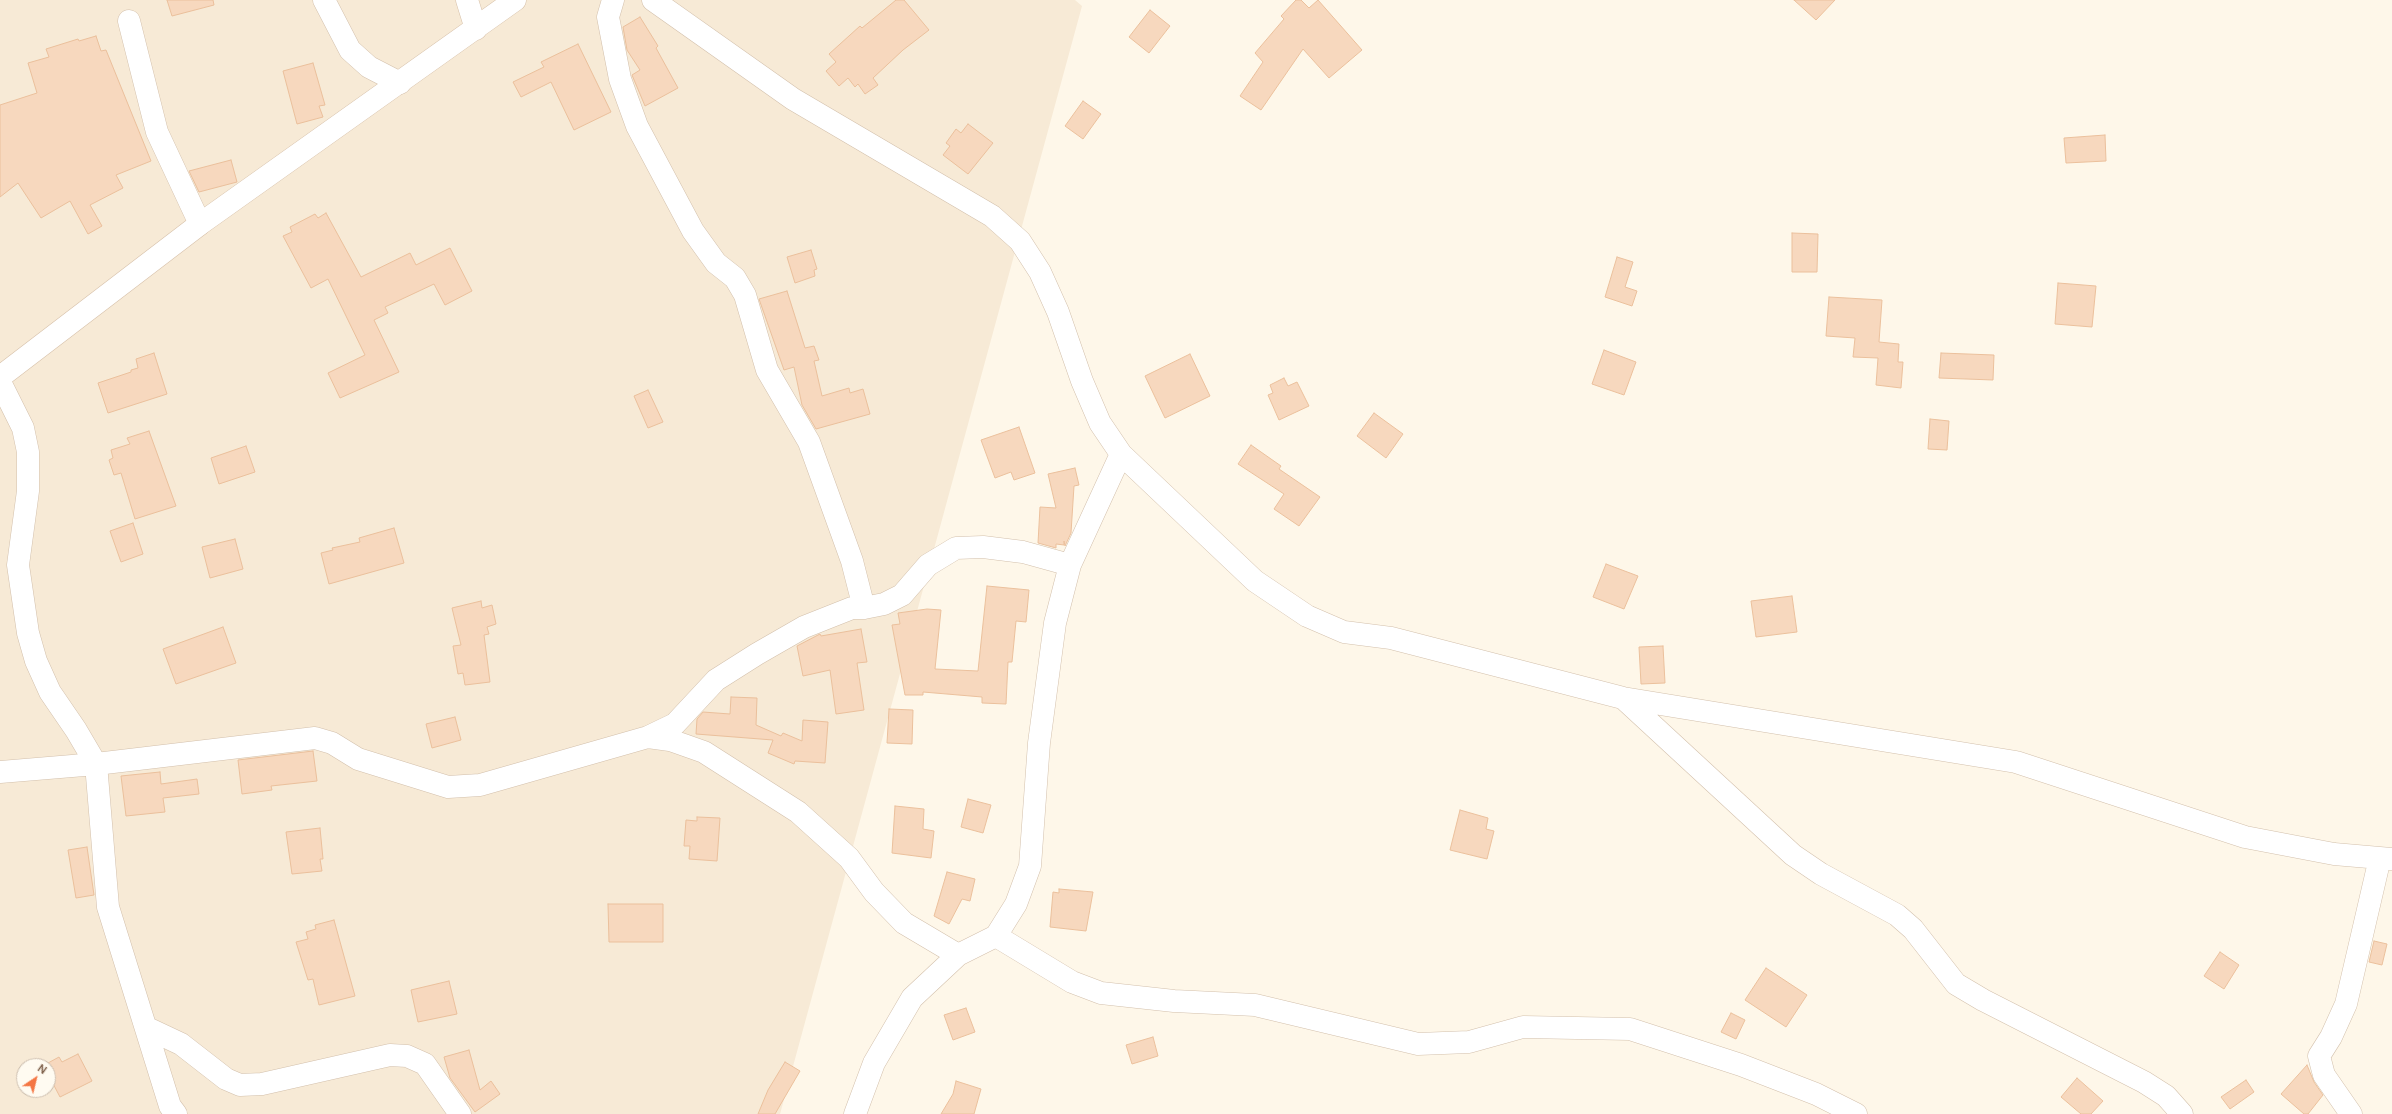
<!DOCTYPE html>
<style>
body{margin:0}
#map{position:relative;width:2392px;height:1114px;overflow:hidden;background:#fef7e9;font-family:"DM Sans",sans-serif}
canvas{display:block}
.north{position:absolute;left:16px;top:1058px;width:40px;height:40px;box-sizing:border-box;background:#fffbf1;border:1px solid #cbbdae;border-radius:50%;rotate:35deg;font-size:11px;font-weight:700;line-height:16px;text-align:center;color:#7d5f49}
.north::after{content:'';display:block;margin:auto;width:14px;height:18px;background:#f47643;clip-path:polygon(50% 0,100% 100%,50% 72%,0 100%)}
</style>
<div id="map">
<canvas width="2392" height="1114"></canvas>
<div class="north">N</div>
</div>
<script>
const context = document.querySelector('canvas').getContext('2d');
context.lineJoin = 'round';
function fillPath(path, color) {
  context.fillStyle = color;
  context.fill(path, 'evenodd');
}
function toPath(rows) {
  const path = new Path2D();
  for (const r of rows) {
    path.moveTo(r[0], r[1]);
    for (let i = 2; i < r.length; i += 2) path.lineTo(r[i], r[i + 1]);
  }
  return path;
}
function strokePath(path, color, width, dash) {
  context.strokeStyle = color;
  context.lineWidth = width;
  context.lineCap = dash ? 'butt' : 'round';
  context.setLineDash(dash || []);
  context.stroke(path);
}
fillPath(toPath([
 [0,0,1075,0,1082,6,780,1114,0,1114],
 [24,1066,48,1066,48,1090,24,1090]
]), '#f7ead6');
const building = toPath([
 [167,0,213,0,214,5,172,16,167,0],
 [896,0,904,0,929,30,903,50,873,78,878,85,865,94,858,84,855,87,848,78,839,86,826,71,836,62,829,54,860,26,862,28,896,0],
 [1296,0,1301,0,1309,8,1318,0,1362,50,1329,78,1303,49,1261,110,1240,96,1263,62,1255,53,1284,19,1281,16,1296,0],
 [1794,0,1835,0,1816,20,1794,0],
 [1150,10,1170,26,1149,53,1129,37,1150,10],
 [640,17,658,46,656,48,678,88,645,106,632,75,640,70,627,50,623,27,640,17],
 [96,36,101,51,106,50,151,161,116,175,123,188,90,205,102,226,88,234,70,201,41,218,18,183,0,197,0,105,37,93,28,63,49,57,46,49,78,39,79,41,96,36],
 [578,44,611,112,574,130,551,82,521,97,513,82,544,67,541,62,578,44],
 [313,63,325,105,319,106,323,117,297,124,283,71,313,63],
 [1083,101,1101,114,1083,139,1065,126,1083,101],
 [968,124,993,143,968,174,943,155,950,146,946,143,956,129,961,133,968,124],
 [2105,135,2106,161,2066,163,2064,138,2105,135],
 [231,160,237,182,199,192,189,171,231,160],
 [326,213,361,277,410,253,416,265,450,248,472,291,445,305,434,284,385,307,388,313,374,320,399,372,340,398,328,373,365,355,328,279,311,288,283,236,292,232,290,227,315,214,318,218,326,213],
 [1792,233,1818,234,1817,272,1792,272,1792,233],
 [811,250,817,269,814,270,815,276,795,283,787,257,811,250],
 [1617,257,1633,262,1625,287,1637,291,1632,306,1605,297,1617,257],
 [2058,283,2096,286,2092,327,2055,324,2058,283],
 [787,291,805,348,814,346,819,360,814,361,822,396,849,388,850,393,863,389,870,414,816,429,802,405,794,367,784,370,759,299,787,291],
 [1829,297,1882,300,1879,342,1899,344,1898,362,1903,362,1901,388,1876,385,1878,358,1853,357,1855,338,1826,336,1829,297],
 [1604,350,1636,362,1624,395,1592,384,1604,350],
 [154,353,167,394,108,413,98,383,131,372,131,370,138,368,136,359,154,353],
 [1941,353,1994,355,1993,380,1939,378,1941,353],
 [1190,354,1210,396,1165,418,1145,376,1190,354],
 [1284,378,1288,386,1297,382,1309,406,1279,420,1268,395,1273,393,1270,385,1284,378],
 [648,390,663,422,648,428,634,396,648,390],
 [1374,413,1403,434,1386,458,1357,436,1374,413],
 [1930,419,1949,421,1947,450,1928,449,1930,419],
 [1019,427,1035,473,1014,480,1011,472,995,478,981,440,1019,427],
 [149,431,176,506,135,519,121,473,114,475,109,460,113,458,111,450,130,444,127,438,149,431],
 [1251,445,1281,466,1279,469,1320,497,1299,526,1274,509,1284,494,1238,464,1251,445],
 [246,446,255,472,219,484,211,458,246,446],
 [1075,468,1079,485,1074,486,1071,533,1065,546,1064,541,1064,545,1056,544,1056,548,1038,543,1040,507,1056,508,1048,474,1075,468],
 [133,523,143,554,121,562,110,531,133,523],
 [394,528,404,563,329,584,321,553,333,550,332,548,360,542,359,538,394,528],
 [235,539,243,569,210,578,202,547,235,539],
 [1606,564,1638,576,1624,609,1593,597,1606,564],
 [987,586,1029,590,1026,622,1016,621,1012,662,1008,662,1006,704,982,703,982,697,923,692,923,695,905,695,892,625,900,624,898,613,927,609,941,610,935,669,978,671,987,586],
 [1792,596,1797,632,1756,637,1751,601,1792,596],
 [481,601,482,608,492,605,496,624,487,627,489,634,484,635,490,682,465,685,463,673,458,674,453,646,461,645,452,608,481,601],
 [223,627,236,663,176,684,163,649,223,627],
 [861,629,867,662,857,663,864,710,836,714,830,670,803,676,797,646,820,634,821,636,861,629],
 [1663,646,1665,683,1641,684,1639,647,1663,646],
 [731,697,757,698,756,725,781,736,783,733,802,741,803,720,828,722,825,763,795,761,794,764,768,753,773,740,696,734,697,719,703,712,730,714,731,697],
 [889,709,913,710,912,744,887,743,889,709],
 [455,717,461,740,432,748,426,724,455,717],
 [313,751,317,781,271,786,272,790,242,794,238,760,313,751],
 [160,772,161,784,197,779,199,794,163,798,165,812,126,816,121,776,160,772],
 [968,799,991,805,983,833,961,827,968,799],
 [895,806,924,809,923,829,934,831,931,858,892,853,895,806],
 [1460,810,1488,818,1486,829,1494,831,1487,859,1450,850,1460,810],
 [697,817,720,818,717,861,689,859,690,846,684,846,686,820,697,821,697,817],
 [320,828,323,859,320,859,322,871,292,874,286,832,320,828],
 [87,847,94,895,76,898,68,850,87,847],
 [947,872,975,879,970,901,962,899,949,924,934,916,947,872],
 [1059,889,1093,892,1086,931,1050,927,1053,892,1059,893,1059,889],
 [608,904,663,904,663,942,609,942,608,904],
 [334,920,355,996,319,1005,313,979,308,980,296,942,308,939,306,932,316,929,315,925,334,920],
 [2374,941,2387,944,2382,965,2369,962,2374,941],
 [2220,952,2239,965,2224,989,2204,976,2220,952],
 [1766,968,1807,995,1786,1027,1745,1000,1766,968],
 [449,981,457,1014,418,1022,411,990,449,981],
 [966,1008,975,1032,953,1040,944,1015,966,1008],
 [1731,1013,1745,1020,1736,1039,1721,1032,1731,1013],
 [1153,1037,1158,1056,1132,1064,1126,1045,1153,1037],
 [469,1050,480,1090,491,1081,500,1094,475,1112,450,1078,444,1057,469,1050],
 [78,1054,92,1081,60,1097,48,1074,48,1063,59,1057,62,1062,78,1054],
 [785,1062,800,1071,775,1114,758,1114,768,1090,785,1062],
 [2307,1065,2314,1082,2323,1095,2308,1114,2304,1114,2281,1094,2307,1065],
 [2077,1078,2103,1101,2091,1114,2081,1114,2061,1097,2077,1078],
 [2246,1080,2254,1092,2230,1109,2221,1097,2246,1080],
 [956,1081,981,1089,974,1114,941,1114,953,1094,956,1081]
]);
fillPath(building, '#f7d8be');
strokePath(building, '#ebc09c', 1);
const street = toPath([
 [324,0,350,50,369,67,400,83],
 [613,0,608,17,620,79,637,126,693,231,716,263,735,278,745,295,767,370,809,442,852,561,864,608],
 [653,0,793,99,992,216,1020,241,1040,272,1058,312,1082,381,1100,423,1121,454,1255,581,1307,616,1344,632,1391,638,1623,698,2016,762,2245,837,2334,854,2392,859],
 [129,21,157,132,200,224],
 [0,382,23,428,28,452,28,491,18,565,28,633,36,661,50,692,76,730,96,764,108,907,170,1106,176,1114],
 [1623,698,1793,855,1821,874,1897,915,1913,929,1956,984,1983,1000,2144,1082,2166,1096,2182,1114],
 [648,737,675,724,716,680,757,654,804,627,852,608,864,608,884,604,902,595,928,565,956,548,983,547,1023,552,1070,565],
 [0,772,96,764,315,738,332,743,358,759,448,787,480,785,648,737,670,740,704,752,798,812,849,858,874,892,904,923,958,955],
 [996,936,1072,982,1101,993,1174,1001,1255,1005,1418,1044,1469,1042,1523,1027,1630,1029,1741,1065,1816,1094,1856,1114],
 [147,1028,181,1044,226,1079,240,1085,262,1084,390,1055,407,1056,425,1064,460,1114],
 [855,1114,874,1063,912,998,958,955,996,936,1016,904,1030,866,1039,743,1055,623,1070,565,1121,454],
 [2351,1114,2324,1075,2319,1056,2331,1037,2346,1004,2380,858]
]);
const secondary = toPath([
 [467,0,476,29],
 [0,377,200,224,515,0]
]);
strokePath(street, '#d3c0ac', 23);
strokePath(secondary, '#d7c1aa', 23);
strokePath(street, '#fff', 22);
strokePath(secondary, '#fff', 22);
</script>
